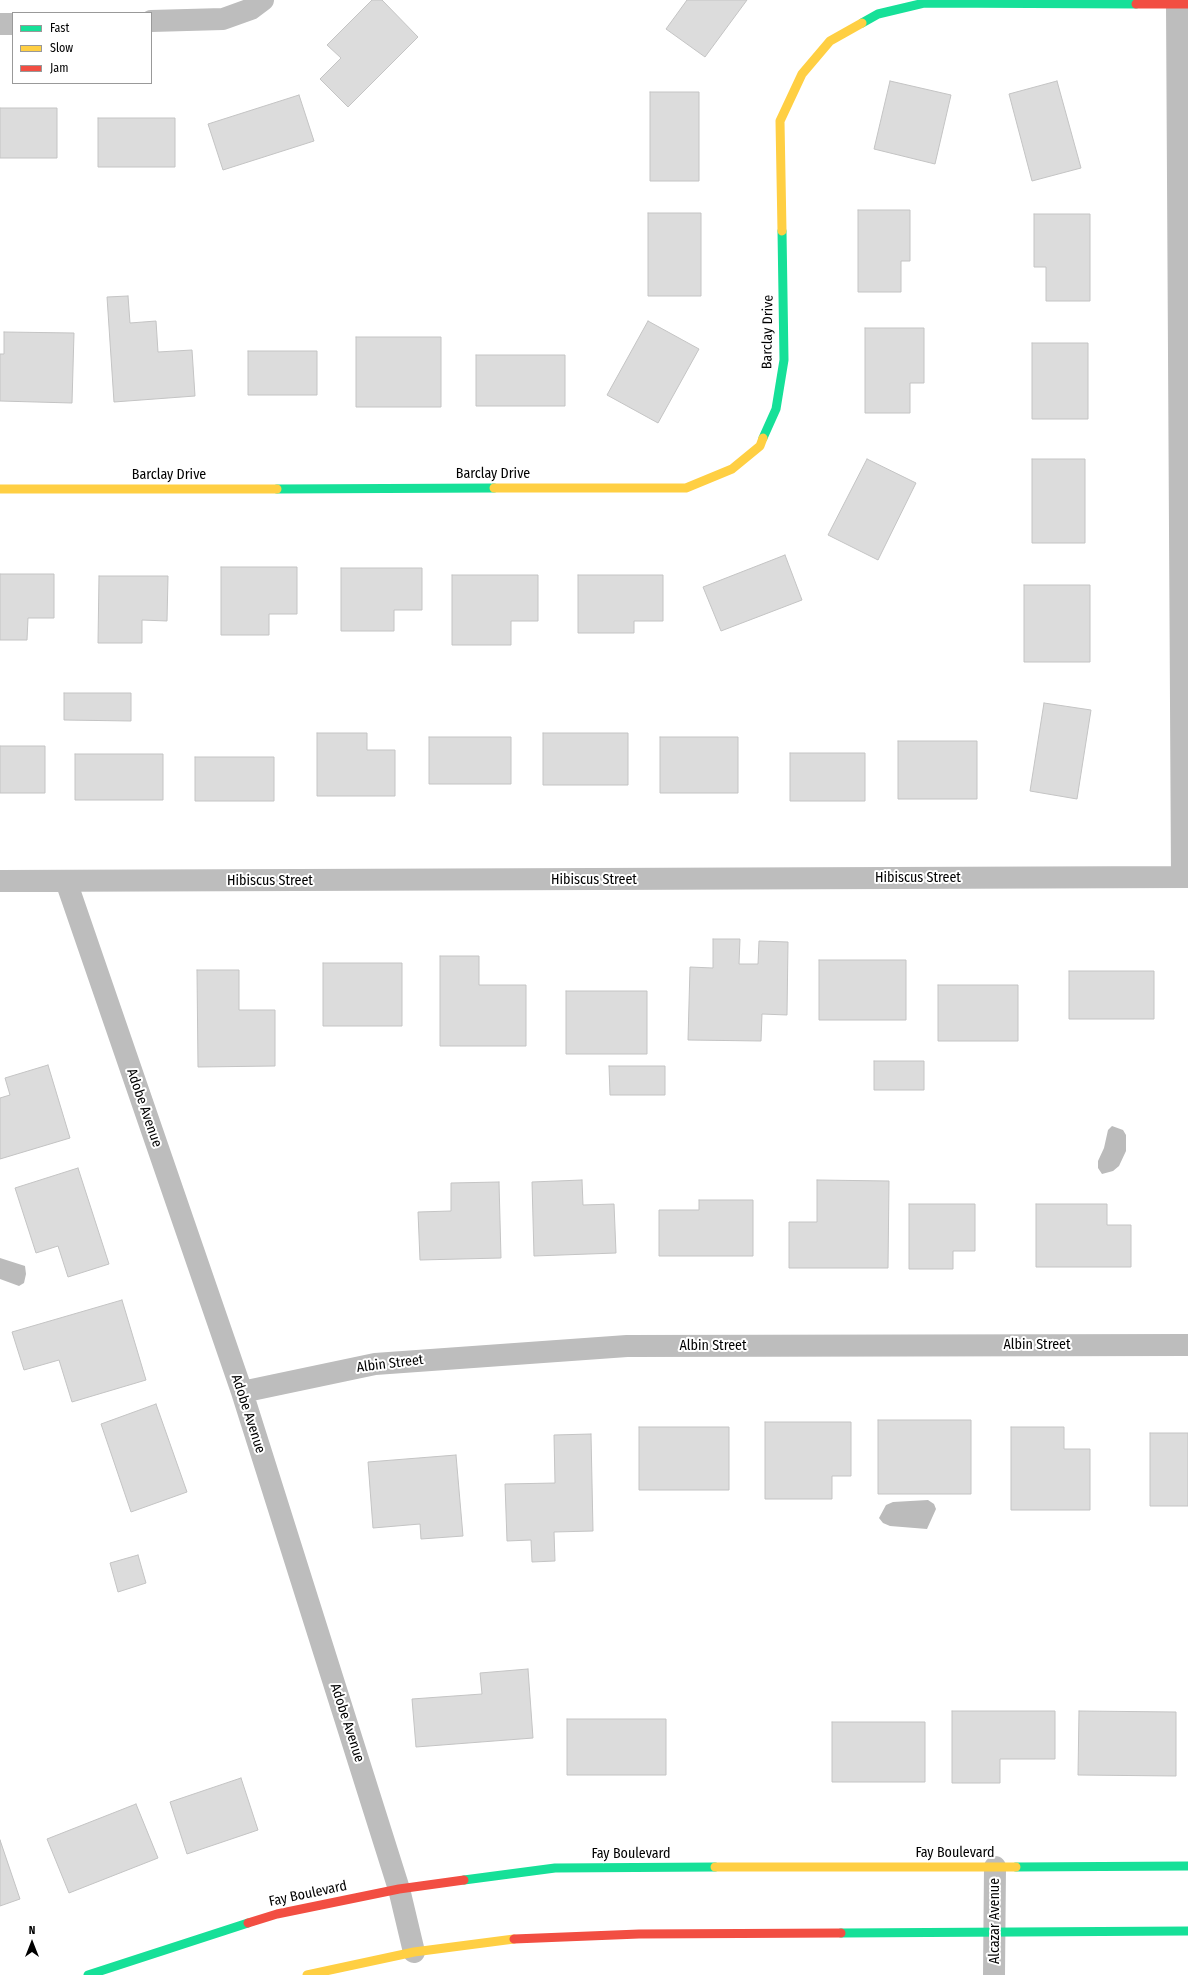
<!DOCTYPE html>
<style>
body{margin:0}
#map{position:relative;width:1188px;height:1975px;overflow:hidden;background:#fff;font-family:"Fira Sans Condensed",sans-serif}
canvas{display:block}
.legend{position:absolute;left:12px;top:12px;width:140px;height:72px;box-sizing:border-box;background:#fff;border:1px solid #999;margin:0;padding:5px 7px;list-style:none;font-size:12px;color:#000}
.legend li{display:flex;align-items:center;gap:8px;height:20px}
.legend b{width:20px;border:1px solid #999}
.north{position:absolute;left:12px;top:1923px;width:40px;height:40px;-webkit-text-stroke:3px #fff;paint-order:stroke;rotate:0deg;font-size:11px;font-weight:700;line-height:16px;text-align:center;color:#000}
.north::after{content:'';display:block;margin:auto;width:14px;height:18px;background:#000;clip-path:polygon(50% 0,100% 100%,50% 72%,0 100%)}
</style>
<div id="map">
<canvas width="1188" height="1975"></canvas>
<ul class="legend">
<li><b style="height:5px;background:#16e098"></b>Fast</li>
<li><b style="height:5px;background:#ffcf43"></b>Slow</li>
<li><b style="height:5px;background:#f24e42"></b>Jam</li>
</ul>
<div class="north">N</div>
</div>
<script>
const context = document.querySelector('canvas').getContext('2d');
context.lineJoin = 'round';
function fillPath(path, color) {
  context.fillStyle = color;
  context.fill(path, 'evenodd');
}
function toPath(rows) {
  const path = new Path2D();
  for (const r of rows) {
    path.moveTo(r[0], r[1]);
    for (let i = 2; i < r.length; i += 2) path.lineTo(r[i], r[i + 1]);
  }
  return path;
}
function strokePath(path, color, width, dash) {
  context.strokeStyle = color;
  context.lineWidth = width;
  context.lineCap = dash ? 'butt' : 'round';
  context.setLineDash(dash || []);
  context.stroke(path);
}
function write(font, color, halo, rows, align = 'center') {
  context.font = font + ' "Fira Sans Condensed",sans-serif';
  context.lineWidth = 4;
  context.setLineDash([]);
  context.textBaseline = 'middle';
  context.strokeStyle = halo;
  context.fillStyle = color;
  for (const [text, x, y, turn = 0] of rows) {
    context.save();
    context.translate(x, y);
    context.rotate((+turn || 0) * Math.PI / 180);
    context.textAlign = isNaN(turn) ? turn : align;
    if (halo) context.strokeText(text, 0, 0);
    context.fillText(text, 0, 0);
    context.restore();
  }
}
fillPath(toPath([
 [1112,1126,1123,1130,1126,1135,1126,1151,1119,1166,1113,1171,1102,1174,1098,1168,1098,1161,1104,1148,1108,1130],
 [0,1258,25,1266,26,1274,24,1283,19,1286,0,1279],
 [928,1500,934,1504,936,1509,927,1529,890,1526,883,1523,879,1518,886,1505,893,1502]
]), '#bbb');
const building = toPath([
 [372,0,382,0,418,37,348,107,320,79,341,58,327,45,372,0],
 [687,0,747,0,705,57,666,29,687,0],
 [890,81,951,95,935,164,874,149,890,81],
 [1057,81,1081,168,1032,181,1009,94,1057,81],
 [650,92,699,92,699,181,650,181,650,92],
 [299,95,314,141,223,170,208,124,299,95],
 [0,108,57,108,57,158,0,158,0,108],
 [98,118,175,118,175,167,98,167,98,118],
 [858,210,910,210,910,261,901,261,901,292,858,292,858,210],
 [648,213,701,213,701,296,648,296,648,213],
 [1034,214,1090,214,1090,301,1046,301,1046,267,1034,267,1034,214],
 [128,296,130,323,156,321,158,352,192,350,195,396,114,402,107,297,128,296],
 [648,321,699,349,658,423,607,395,648,321],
 [865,328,924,328,924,383,910,383,910,413,865,413,865,328],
 [4,332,74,333,72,403,0,401,0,354,4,354,4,332],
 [356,337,441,337,441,407,356,407,356,337],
 [1032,343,1088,343,1088,419,1032,419,1032,343],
 [248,351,317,351,317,395,248,395,248,351],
 [476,355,565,355,565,406,476,406,476,355],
 [867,459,916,483,878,560,828,535,867,459],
 [1032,459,1085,459,1085,543,1032,543,1032,459],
 [785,555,802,600,721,631,703,587,785,555],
 [221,567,297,567,297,614,269,614,269,635,221,635,221,567],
 [341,568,422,568,422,610,394,610,394,631,341,631,341,568],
 [0,574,54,574,54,618,28,618,27,640,0,640,0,574],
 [452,575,538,575,538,621,511,621,511,645,452,645,452,575],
 [578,575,663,575,663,621,634,621,634,633,578,633,578,575],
 [99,576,168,576,167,621,142,620,142,643,98,643,99,576],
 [1024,585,1090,585,1090,662,1024,662,1024,585],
 [64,693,131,693,131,721,64,720,64,693],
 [1044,703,1091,710,1077,799,1030,791,1044,703],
 [317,733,367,733,367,750,395,750,395,796,317,796,317,733],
 [543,733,628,733,628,785,543,785,543,733],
 [429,737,511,737,511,784,429,784,429,737],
 [660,737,738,737,738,793,660,793,660,737],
 [898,741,977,741,977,799,898,799,898,741],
 [0,746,45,746,45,793,0,793,0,746],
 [790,753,865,753,865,801,790,801,790,753],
 [75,754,163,754,163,800,75,800,75,754],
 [195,757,274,757,274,801,195,801,195,757],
 [713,939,740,939,739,964,758,964,759,941,788,942,787,1015,762,1014,761,1041,688,1040,690,967,713,968,713,939],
 [440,956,479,956,479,985,526,985,526,1046,440,1046,440,956],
 [819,960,906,960,906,1020,819,1020,819,960],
 [323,963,402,963,402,1026,323,1026,323,963],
 [197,970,239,970,239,1010,275,1010,275,1066,198,1067,197,970],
 [1069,971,1154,971,1154,1019,1069,1019,1069,971],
 [938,985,1018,985,1018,1041,938,1041,938,985],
 [566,991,647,991,647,1054,566,1054,566,991],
 [874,1061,924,1061,924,1090,874,1090,874,1061],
 [48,1065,70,1138,0,1159,0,1098,10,1095,5,1078,48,1065],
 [609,1066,665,1066,665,1095,610,1095,609,1066],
 [78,1168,109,1264,68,1277,58,1246,36,1253,15,1188,78,1168],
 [582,1180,583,1205,614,1204,616,1253,534,1256,532,1182,582,1180],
 [817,1180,889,1181,888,1268,789,1268,789,1222,817,1222,817,1180],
 [499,1182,501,1258,420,1260,418,1212,451,1211,451,1183,499,1182],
 [699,1200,753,1200,753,1256,659,1256,659,1210,699,1210,699,1200],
 [909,1204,975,1204,975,1251,953,1251,953,1269,909,1269,909,1204],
 [1036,1204,1107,1204,1107,1225,1131,1225,1131,1267,1036,1267,1036,1204],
 [122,1300,146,1380,72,1402,59,1360,24,1370,12,1332,122,1300],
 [156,1404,187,1492,131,1512,101,1424,156,1404],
 [878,1420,971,1420,971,1494,878,1494,878,1420],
 [765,1422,851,1422,851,1476,832,1476,832,1499,765,1499,765,1422],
 [639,1427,729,1427,729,1490,639,1490,639,1427],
 [1011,1427,1064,1427,1064,1449,1090,1449,1090,1510,1011,1510,1011,1427],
 [1150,1433,1188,1433,1188,1506,1150,1506,1150,1433],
 [591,1434,593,1531,554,1532,555,1561,532,1562,531,1540,507,1541,505,1484,555,1483,554,1435,591,1434],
 [456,1455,463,1536,421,1539,420,1524,373,1528,368,1462,456,1455],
 [138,1555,146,1583,118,1592,110,1563,138,1555],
 [528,1669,533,1738,416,1747,412,1699,482,1694,480,1673,528,1669],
 [952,1711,1055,1711,1055,1759,1000,1759,1000,1783,952,1783,952,1711],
 [1079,1711,1176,1712,1176,1776,1078,1775,1079,1711],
 [567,1719,666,1719,666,1775,567,1775,567,1719],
 [832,1722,925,1722,925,1782,832,1782,832,1722],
 [241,1778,258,1830,187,1854,170,1802,241,1778],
 [136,1804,158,1858,69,1893,47,1839,136,1804],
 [0,1840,20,1899,0,1906,0,1840]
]);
fillPath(building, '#dcdcdc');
strokePath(building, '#c4c4c4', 1);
strokePath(toPath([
 [1177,5,1182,877],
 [151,21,223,19,251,9,263,0],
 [0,24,13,24],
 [0,881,1188,877],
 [66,881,242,1392,399,1889,414,1952],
 [242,1392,375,1364,627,1346,1188,1345],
 [994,1975,995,1867]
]), '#bdbdbd', 22);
strokePath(toPath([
 [862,23,878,14,924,3,1136,4],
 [763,438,776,409,784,360,782,231],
 [277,489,494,488],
 [1016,1867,1188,1866],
 [464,1880,555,1868,715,1867],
 [841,1933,1188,1931],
 [88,1975,248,1923]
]), '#16e098', 9);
strokePath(toPath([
 [782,231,780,121,802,74,830,41,862,23],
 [494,488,686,488,732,469,760,446,763,438],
 [0,489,277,489],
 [715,1867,1016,1867],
 [307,1975,414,1952,514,1939]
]), '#ffcf43', 9);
strokePath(toPath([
 [1136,4,1188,4],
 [248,1923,277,1914,399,1889,464,1880],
 [514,1939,639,1934,841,1933]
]), '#f24e42', 9);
write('14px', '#000', '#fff', [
 ["Barclay Drive",768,332,-89],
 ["Barclay Drive",493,474],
 ["Barclay Drive",169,475],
 ["Hibiscus Street",918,878],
 ["Hibiscus Street",594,880],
 ["Hibiscus Street",270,881],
 ["Adobe Avenue",144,1108,71],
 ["Albin Street",1037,1345],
 ["Albin Street",713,1346],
 ["Albin Street",390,1364,-7],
 ["Adobe Avenue",248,1414,72],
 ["Adobe Avenue",347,1723,72],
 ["Fay Boulevard",955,1853],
 ["Fay Boulevard",631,1854],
 ["Fay Boulevard",308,1894,-12],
 ["Alcazar Avenue",995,1921,-90]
]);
</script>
